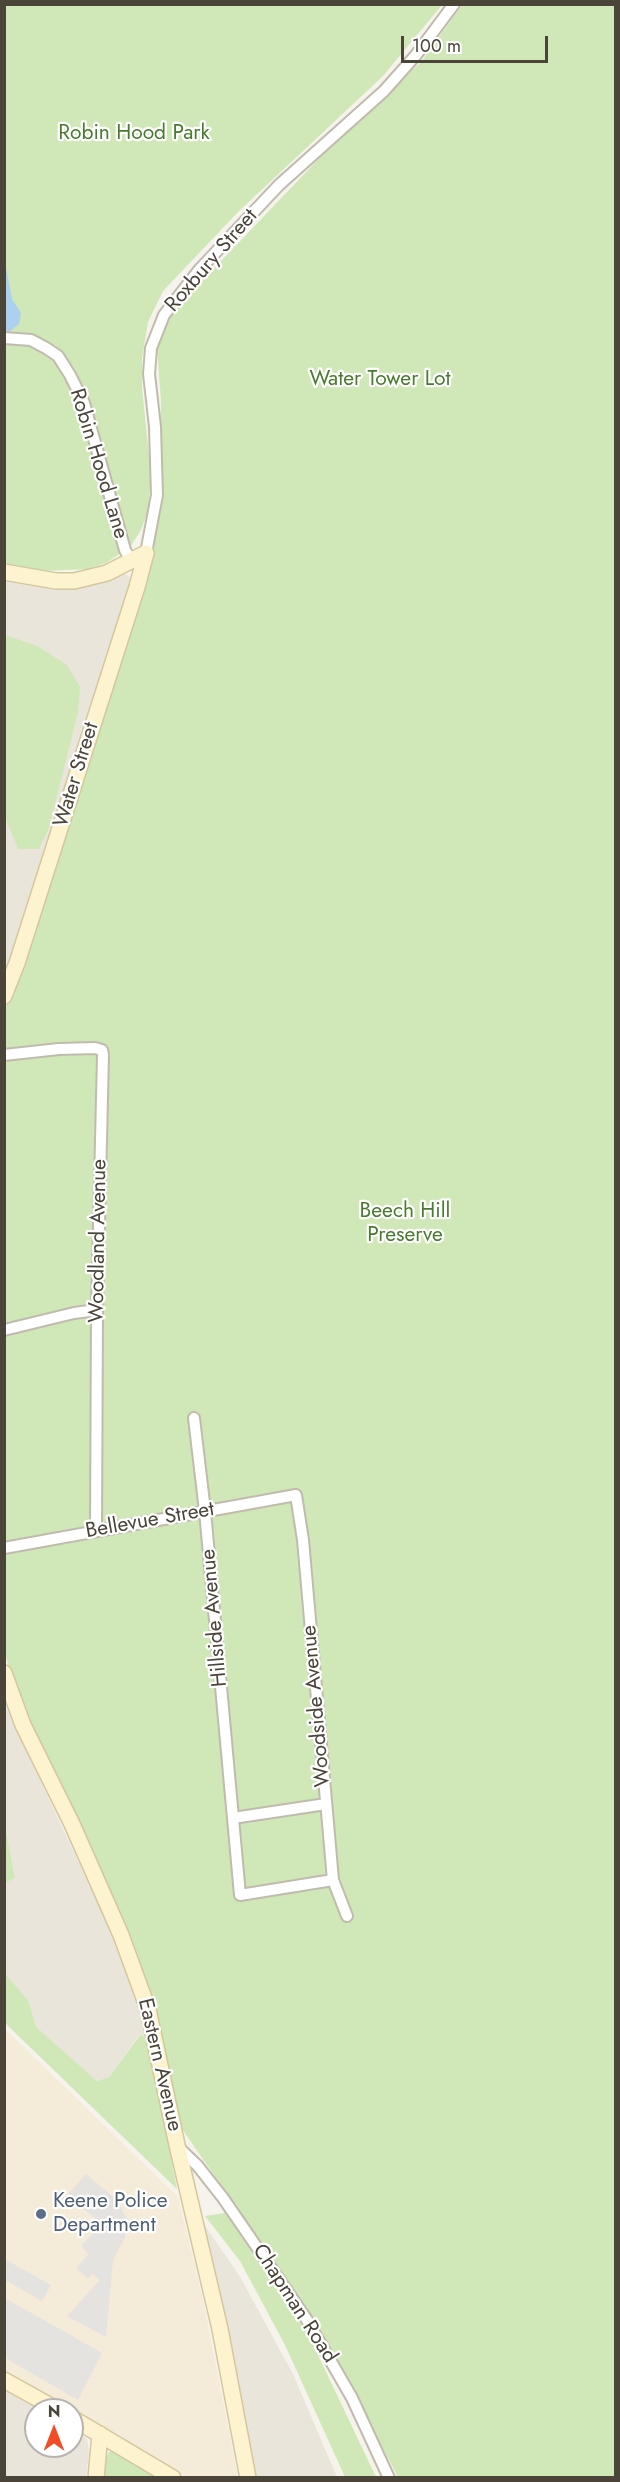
<!DOCTYPE html>
<style>
body{margin:0}
#map{position:relative;width:620px;height:2482px;overflow:hidden;background:#f5f3ec;font-family:Jost,sans-serif}
canvas{display:block}
.frame{position:absolute;inset:0;border:6px solid #4a4439;pointer-events:none}
.north{position:absolute;left:24px;top:2398px;width:60px;height:60px;box-sizing:border-box;background:#fff;border:2px solid #b7b4b0;border-radius:50%;rotate:0deg;font-size:16px;font-weight:700;line-height:24px;text-align:center;color:#4a4439}
.north::after{content:'';display:block;margin:auto;width:21px;height:27px;background:#f24d26;clip-path:polygon(50% 0,100% 100%,50% 72%,0 100%)}
.scale{position:absolute;left:401px;top:36px;width:147px;height:27px;box-sizing:border-box;border:3px solid #4a4439;border-top:0;padding-left:8px;font-size:18px;line-height:21px;white-space:nowrap;color:#4a4439;-webkit-text-stroke:4px #fff;paint-order:stroke}
</style>
<div id="map">
<canvas width="620" height="2482"></canvas>
<div class="frame"></div>
<div class="north">N</div>
<div class="scale">100 m</div>
</div>
<script>
const context = document.querySelector('canvas').getContext('2d');
context.lineJoin = 'round';
function fillPath(path, color) {
  context.fillStyle = color;
  context.fill(path, 'evenodd');
}
function toPath(rows) {
  const path = new Path2D();
  for (const r of rows) {
    path.moveTo(r[0], r[1]);
    for (let i = 2; i < r.length; i += 2) path.lineTo(r[i], r[i + 1]);
  }
  return path;
}
function strokePath(path, color, width, dash) {
  context.strokeStyle = color;
  context.lineWidth = width;
  context.lineCap = dash ? 'butt' : 'round';
  context.setLineDash(dash || []);
  context.stroke(path);
}
function write(font, color, halo, rows, align = 'center') {
  context.font = font + ' Jost,sans-serif';
  context.lineWidth = 4.5;
  context.setLineDash([]);
  context.textBaseline = 'middle';
  context.strokeStyle = halo;
  context.fillStyle = color;
  for (const [text, x, y, turn = 0] of rows) {
    context.save();
    context.translate(x, y);
    context.rotate((+turn || 0) * Math.PI / 180);
    context.textAlign = isNaN(turn) ? turn : align;
    if (halo) context.strokeText(text, 0, 0);
    context.fillText(text, 0, 0);
    context.restore();
  }
}
fillPath(toPath([
 [124,573,131,578,130,583,5,980,5,579,92,584],
 [4,1703,106,1921,135,1993,147,2038,139,2035,109,2077,97,2081,35,2027,28,2000,7,1978,5,1973,5,1883,15,1878,5,1826],
 [203,2223,239,2275,293,2374,337,2477,255,2477,242,2401],
 [4,2387,45,2410,36,2410,36,2446,72,2446,72,2426,87,2439,89,2452,86,2477,5,2477]
]), '#e9e5da');
fillPath(toPath([
 [4,2028,178,2197,202,2295,238,2477,188,2477,5,2372]
]), '#f5ebd9');
fillPath(toPath([
 [5,5,442,5,383,76,239,211,163,291,148,322,142,358,142,388,151,475,148,511,141,530,130,547,106,563,87,569,42,571,5,564],
 [462,5,615,5,615,2477,398,2477,320,2328,182,2129,176,2108,164,2044,145,1983,23,1714,5,1654,4,1008,40,914,143,581,159,520,161,401,157,348,170,317,200,283,332,145,421,62],
 [5,635,37,646,67,665,80,687,78,712,49,828,39,849,18,849,5,817],
 [5,1826,15,1878,5,1883,4,1883],
 [4,1973,28,2000,36,2027,97,2081,109,2077,140,2035,147,2038,177,2189,5,2023],
 [225,2213,309,2336,376,2477,345,2477,285,2345,240,2261,205,2216],
 [114,2450,160,2478,104,2478,104,2462,109,2452]
]), '#d0e7b7');
fillPath(toPath([
 [86,2174,117,2200,127,2219,125,2237,113,2260,106,2337,67,2316,100,2280,93,2274,88,2279,76,2268,89,2254,81,2246,101,2224,68,2194],
 [5,2259,51,2285,42,2301,5,2280],
 [5,2298,102,2353,78,2400,5,2358]
]), '#e4e3e0');
fillPath(toPath([
 [4,257,12,299,21,313,19,324,10,331,5,331]
]), '#acd0ef');
const street = toPath([
 [4,338,31,340,46,348,58,356,70,375,84,403,125,550,131,561],
 [146,553,157,495,155,427,149,374,151,348,164,315,199,270,279,185,384,91,416,55,454,4],
 [4,1055,59,1049,95,1048,102,1050,103,1055,97,1310,96,1531],
 [4,1330,74,1313,97,1310],
 [194,1418,205,1511,240,1895,333,1880],
 [4,1548,296,1495,303,1540,333,1880,347,1916],
 [233,1818,326,1804],
 [177,2146,197,2165,223,2198,307,2320,352,2398,389,2478]
]);
const secondary = toPath([
 [4,572,56,581,74,581,107,573,146,553],
 [4,996,17,963,137,587,146,553],
 [4,1673,23,1725,72,1824,121,1935,148,2009,177,2145,220,2329,248,2478],
 [4,2380,58,2410],
 [72,2418,173,2478],
 [96,2478,100,2434]
]);
strokePath(street, '#c1bbae', 14);
strokePath(secondary, '#d3c89d', 18);
strokePath(street, '#fff', 10);
strokePath(secondary, '#fdf3cf', 15);
for (const [x, y, r, color] of [
 [41,2214,6,"#5c6f8a"]
]) {
  const dot = new Path2D();
  dot.arc(x, y, r, 0, 2 * Math.PI);
  context.fillStyle = color;
  context.fill(dot);
  strokePath(dot, '#fff', 2);
}
write('21px', '#487b2e', '#fff', [
 ["Robin Hood Park",134,134],
 ["Water Tower Lot",380,380],
 ["Beech Hill",405,1212],
 ["Preserve",405,1236]
]);
write('21px', '#4a4439', '#fff', [
 ["Roxbury Street",212,261,-49],
 ["Robin Hood Lane",98,464,73],
 ["Water Street",77,775,-73],
 ["Woodland Avenue",99,1241,-89],
 ["Bellevue Street",150,1521,-10],
 ["Hillside Avenue",215,1618,-95],
 ["Woodside Avenue",317,1706,-95],
 ["Eastern Avenue",159,2065,77],
 ["Chapman Road",294,2304,57]
]);
write('21px', '#4e5e75', '#fff', [
 ["Keene Police",53,2202],
 ["Department",53,2226]
], 'left');
</script>
